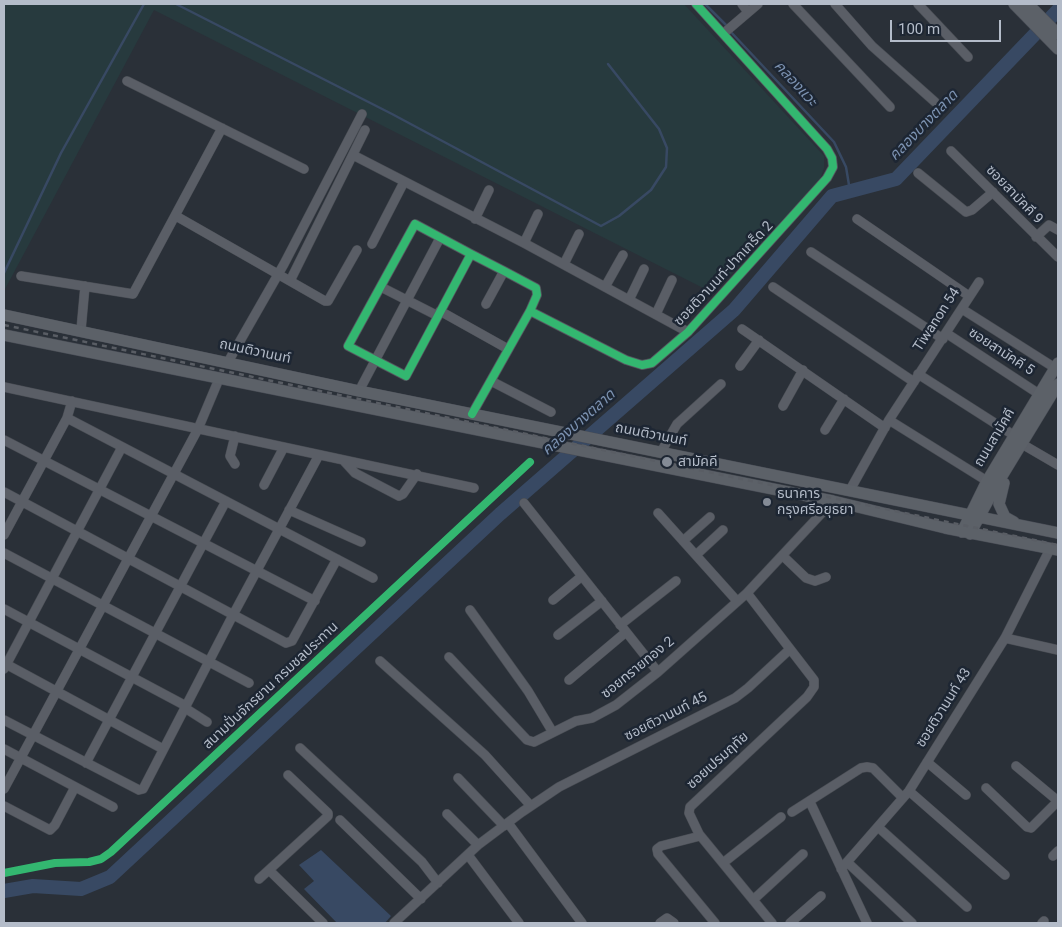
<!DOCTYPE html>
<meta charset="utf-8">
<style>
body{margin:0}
#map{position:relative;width:1062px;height:927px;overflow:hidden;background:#2a3038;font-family:Roboto,sans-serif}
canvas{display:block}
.frame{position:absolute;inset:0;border:5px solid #b4bcc9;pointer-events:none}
.scale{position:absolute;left:890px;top:20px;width:111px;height:22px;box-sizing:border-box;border:2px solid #b4bcc9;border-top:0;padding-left:6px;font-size:15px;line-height:18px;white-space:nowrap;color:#b4bcc9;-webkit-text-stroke:4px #1d2633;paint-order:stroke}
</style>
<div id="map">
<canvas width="1062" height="927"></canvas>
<div class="frame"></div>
<div class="scale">100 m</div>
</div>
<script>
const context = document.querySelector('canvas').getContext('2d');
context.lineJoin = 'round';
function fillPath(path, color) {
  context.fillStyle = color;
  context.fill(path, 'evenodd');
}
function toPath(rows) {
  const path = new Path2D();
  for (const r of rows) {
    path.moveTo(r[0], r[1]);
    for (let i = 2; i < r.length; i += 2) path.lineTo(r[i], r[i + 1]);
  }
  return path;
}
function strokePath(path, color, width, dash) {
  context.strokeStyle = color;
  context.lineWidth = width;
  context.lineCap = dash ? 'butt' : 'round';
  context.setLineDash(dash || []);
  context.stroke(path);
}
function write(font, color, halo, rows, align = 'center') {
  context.font = font + ' Roboto,"Noto Sans Thai",sans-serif';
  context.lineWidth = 5;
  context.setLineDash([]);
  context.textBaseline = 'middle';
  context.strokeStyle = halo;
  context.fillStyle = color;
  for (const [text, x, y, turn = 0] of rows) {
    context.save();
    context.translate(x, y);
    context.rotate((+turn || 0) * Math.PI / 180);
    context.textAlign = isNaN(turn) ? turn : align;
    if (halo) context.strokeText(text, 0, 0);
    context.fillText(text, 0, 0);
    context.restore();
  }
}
fillPath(toPath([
 [4,4,684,4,824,156,824,168,819,182,713,293,154,10,4,291]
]), '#273a3e');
fillPath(toPath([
 [321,850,391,916,385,923,337,923,304,889,314,881,299,865]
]), '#384963');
strokePath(toPath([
 [176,4,392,114,601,226,619,216,651,190,666,167,667,148,659,129,608,64],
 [705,4,727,26],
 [730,31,834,142,846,167,850,191],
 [4,273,61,153,144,4]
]), '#384963', 2.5);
strokePath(toPath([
 [4,891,33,886,81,889,110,877,500,514,734,310,832,196,896,179,1058,10]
]), '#384963', 14);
const minor = toPath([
 [742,4,748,12],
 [793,4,890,107],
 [835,4,872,46,935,102],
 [918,4,968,57],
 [724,33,758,4],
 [127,81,304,169],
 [951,151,1058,257],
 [353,155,524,243,688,332],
 [918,173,966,212,972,210,993,192],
 [176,216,325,301,328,301,357,250],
 [475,219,489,190],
 [857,219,969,296],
 [1036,237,1049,225,1058,230],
 [524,243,538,214],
 [372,244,404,182],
 [811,252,943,339],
 [471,254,406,376,348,346,415,224,471,254,504,271,536,288,537,295,530,311,472,414],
 [564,264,579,234],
 [21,276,133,294,222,128],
 [290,281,365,130],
 [381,287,438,316],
 [605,287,623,255],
 [773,287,914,382],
 [629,300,644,269],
 [486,304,504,271],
 [962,309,1055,368],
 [440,311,508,349],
 [530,311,626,360,642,365,652,363,688,332,827,178,833,167,832,158,827,149,696,4],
 [656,314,672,280],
 [742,329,885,428],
 [81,330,85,286],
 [946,333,1039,394],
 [228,362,284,264,362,114],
 [740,366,759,340],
 [918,374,1015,436],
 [491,381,551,412],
 [4,387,474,488],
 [359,391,440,238],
 [783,406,803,370],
 [67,418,373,578],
 [889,420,987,481],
 [825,430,844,399],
 [235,436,230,456,235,464],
 [4,440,315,601],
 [1022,444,1058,465],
 [661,452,677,424,721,384],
 [344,461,355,473,399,496,403,494,417,474],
 [264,485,284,447],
 [850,490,889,420,979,282],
 [4,492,286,643,292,641,337,559],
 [524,503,658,672],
 [289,510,361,542],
 [658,513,737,601],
 [4,535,67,418,72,401],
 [683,541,710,517],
 [4,553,249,683],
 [696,555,723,530],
 [783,556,806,578,815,581,826,577],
 [553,600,582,576],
 [4,609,186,706],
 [470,610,528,691,552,731],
 [620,625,676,581],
 [558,635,602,601],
 [1005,638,1058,650],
 [449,657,527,740,534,742,576,721,592,718,616,705,658,672,747,593],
 [380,661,485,755,531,806],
 [4,663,163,749],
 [4,669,122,447],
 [569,680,626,632],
 [185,708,207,722],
 [4,720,139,790,143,789,233,615,319,455],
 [300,748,422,862,438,883],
 [4,749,113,807],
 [927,762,966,795],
 [86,763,226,501],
 [1016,766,1058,801],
 [458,778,504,826],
 [986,788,1027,827,1031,828,1058,801],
 [4,789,198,429,219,379],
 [909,791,1005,875],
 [810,802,867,923],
 [4,806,50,830,55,825,75,787],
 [792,812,861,768,867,767,873,768,903,798],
 [447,814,478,845],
 [340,820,421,899],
 [508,823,582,923],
 [878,827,967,907],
 [700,836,661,846,657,849,658,854,715,923],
 [468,855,519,923],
 [1053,856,1058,851],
 [847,862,912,923],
 [723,863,781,817],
 [841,869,909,791,1005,638,1050,549],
 [270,871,323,923],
 [259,879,328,816,328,813,288,775],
 [753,900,803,854],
 [394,923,478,845,522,812,559,787,735,698,748,688,789,650],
 [660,923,667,918,674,923],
 [772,923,699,834,689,813,690,807,807,697,814,687,814,680,747,593,833,501],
 [790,923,821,896],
 [1042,923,1044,921]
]);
const major = toPath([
 [1014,4,1058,49],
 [1028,4,1058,34],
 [4,315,359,391,1058,533],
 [4,335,833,501,945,528,1058,550],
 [1004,483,999,504,1005,517,1014,522],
 [962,532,987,481,1058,363],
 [970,534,996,486,1058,384]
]);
strokePath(minor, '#484c53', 10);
strokePath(major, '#484c55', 12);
strokePath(minor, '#5a5e66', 9);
strokePath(major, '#5c6168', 11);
strokePath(toPath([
 [4,325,1058,545]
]), '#595d64', 2.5, [5, 5]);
strokePath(toPath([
 [471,254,406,376,348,346,415,224,471,254,504,271,536,288,537,295,530,311,472,414],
 [530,311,626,360,642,365,652,363,688,332,827,178,833,167,832,158,827,149,696,4],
 [4,873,55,863,89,862,101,859,111,852,530,462]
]), '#33b770', 8);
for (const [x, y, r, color] of [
 [667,462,6,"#848b96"],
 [767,502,5,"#848b96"]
]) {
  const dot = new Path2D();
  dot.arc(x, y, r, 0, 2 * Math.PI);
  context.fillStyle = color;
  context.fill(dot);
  strokePath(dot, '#1d2633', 2);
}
write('14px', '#b4bcc9', '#1d2633', [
 ["ซอยสามัคคี 9",1014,195,46],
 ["ซอยติวานนท์-ปากเกร็ด 2",724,274,-47],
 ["Tiwanon 54",937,320,-57],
 ["ถนนติวานนท์",255,352,12],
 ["ซอยสามัคคี 5",1001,352,33],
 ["ถนนติวานนท์",651,435,11],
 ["ถนนสามัคคี",995,438,-59],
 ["ซอยทรายทอง 2",638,668,-39],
 ["สนามปั่นจักรยาน กรมชลประทาน",271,686,-43],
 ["ซอยติวานนท์ 43",944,708,-58],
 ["ซอยติวานนท์ 45",666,717,-27],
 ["ซอยเปรมฤทัย",718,761,-42]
]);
write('14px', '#b4bcc9', '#1d2633', [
 ["สามัคคี",678,462],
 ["ธนาคาร",777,494],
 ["กรุงศรีอยุธยา",777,510]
], 'left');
write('italic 15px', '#7c92b1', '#1d2633', [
 ["คลองแวะ",795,84,47],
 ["คลองบางตลาด",924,126,-46],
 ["คลองบางตลาด",579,423,-41]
]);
</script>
